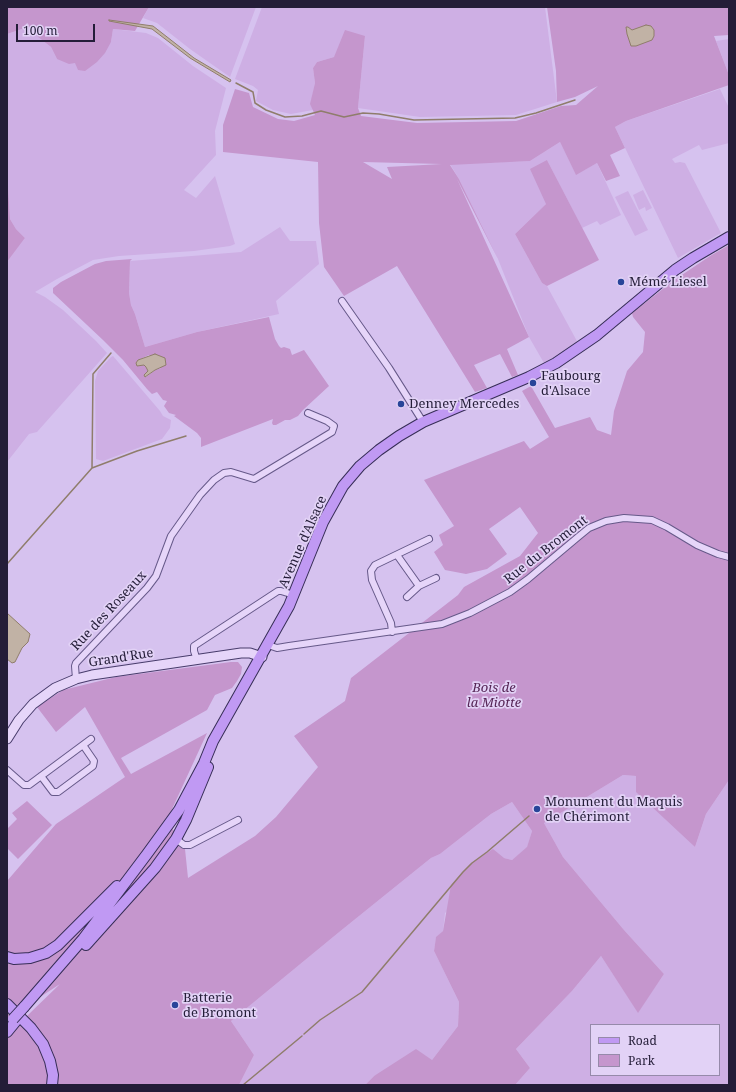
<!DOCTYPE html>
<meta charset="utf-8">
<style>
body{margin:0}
#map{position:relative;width:736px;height:1092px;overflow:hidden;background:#d6c2ef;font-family:"Noto Serif",serif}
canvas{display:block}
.frame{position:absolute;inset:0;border:8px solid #241d38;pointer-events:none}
.legend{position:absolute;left:590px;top:1024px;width:130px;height:52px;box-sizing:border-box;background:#e2d2f6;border:1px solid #968aaa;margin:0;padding:5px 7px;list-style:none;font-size:12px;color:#241d38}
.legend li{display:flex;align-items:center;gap:8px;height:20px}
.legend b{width:20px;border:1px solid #968aaa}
.scale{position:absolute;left:16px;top:24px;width:79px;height:18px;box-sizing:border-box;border:2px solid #241d38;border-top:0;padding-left:5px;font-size:12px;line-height:14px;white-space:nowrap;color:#241d38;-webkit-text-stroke:3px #e2d2f6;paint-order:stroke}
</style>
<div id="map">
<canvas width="736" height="1092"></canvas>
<div class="frame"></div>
<ul class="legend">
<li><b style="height:5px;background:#c099f3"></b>Road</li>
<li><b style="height:11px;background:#c596cd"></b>Park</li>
</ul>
<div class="scale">100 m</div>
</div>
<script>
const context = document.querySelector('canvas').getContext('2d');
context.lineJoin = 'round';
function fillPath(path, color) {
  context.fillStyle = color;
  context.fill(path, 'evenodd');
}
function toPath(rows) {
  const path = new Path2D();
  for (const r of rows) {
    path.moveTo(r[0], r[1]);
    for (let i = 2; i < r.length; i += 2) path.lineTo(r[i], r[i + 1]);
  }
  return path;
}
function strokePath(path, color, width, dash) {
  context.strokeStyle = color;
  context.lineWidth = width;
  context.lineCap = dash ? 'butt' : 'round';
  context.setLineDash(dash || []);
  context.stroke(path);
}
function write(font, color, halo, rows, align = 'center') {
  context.font = font + ' "Noto Serif",serif';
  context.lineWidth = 3.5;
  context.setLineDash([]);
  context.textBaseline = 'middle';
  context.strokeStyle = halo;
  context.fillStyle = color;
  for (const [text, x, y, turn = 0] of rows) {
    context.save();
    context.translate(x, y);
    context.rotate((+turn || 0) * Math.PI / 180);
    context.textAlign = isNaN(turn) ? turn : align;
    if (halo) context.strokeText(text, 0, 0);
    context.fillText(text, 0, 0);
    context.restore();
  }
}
fillPath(toPath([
 [149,7,256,7,230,77,190,49,157,23,143,18],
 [262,7,545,7,557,102,516,115,420,117,358,108,365,36,334,57,317,62,313,68,315,83,311,104,313,110,291,114,273,110,256,101,258,90,253,86,235,79],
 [28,27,33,28,38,37,51,47,57,59,111,42,113,29,146,33,158,38,193,66,226,88,215,131,216,155,184,190,196,198,215,176,235,244,230,246,194,251,119,256,93,260,57,279,35,292,45,297,63,310,96,341,107,353,37,432,29,434,7,462,7,262,25,238,16,229,10,219,7,170,7,34],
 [729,39,729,75,716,41],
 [720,89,729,108,729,143,702,150,699,145,672,159,675,163,680,162,685,163,721,233,678,258,615,127,626,121],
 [560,142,576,174,597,163,621,215,600,225,597,221,582,228,547,160,546,204,515,234,542,283,547,286,578,343,544,363,529,337,498,259,459,179,450,164,530,161],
 [643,190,652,208,646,211,645,207,639,210,633,195],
 [628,191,648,230,635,236,615,197],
 [280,227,290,241,316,241,319,264,276,301,279,314,197,332,145,347,135,314,131,305,129,293,130,261,241,252],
 [113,356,160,411,163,416,171,420,170,428,162,439,103,461,96,459,95,381,98,371,111,357],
 [623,775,636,776,695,847,706,814,729,780,729,1085,515,1085,530,1068,516,1049,572,991,601,956,638,1012,664,974,624,930,563,857,544,823],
 [591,1025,719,1025,719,1075,591,1075],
 [512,802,532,831,527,848,512,860,504,858,445,913,443,931,436,938,434,951,459,1002,458,1026,432,1060,374,1076,365,1085,239,1085,254,1055,231,1021,338,933,431,858,440,854,491,814]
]), '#ceafe4');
fillPath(toPath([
 [7,7,149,7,135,31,113,29,111,42,105,53,97,62,85,71,78,70,75,63,69,64,57,59,51,47,38,37,33,28,28,27,7,34],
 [547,7,729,7,729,35,714,36,729,75,729,85,626,121,615,127,625,148,610,155,620,176,606,181,597,163,576,175,560,142,530,161,450,165,459,179,498,259,457,179,529,337,507,349,518,375,512,377,500,354,474,365,487,388,475,392,397,266,344,296,324,267,319,223,318,162,223,152,223,125,235,89,249,93,253,107,278,119,294,121,315,115,310,104,315,83,313,68,317,62,334,57,345,30,365,36,358,108,361,116,417,123,516,121,561,106,576,105,598,86,575,97,557,102,556,71],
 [363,162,441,164,442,164,387,167,392,179],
 [547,160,599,260,547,286,542,283,515,234,546,204,530,169],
 [7,170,10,219,16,229,25,238,7,262],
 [729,245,729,780,706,814,695,847,636,792,636,776,623,775,544,823,563,857,624,930,664,974,638,1013,601,956,572,991,516,1049,530,1068,515,1085,365,1085,374,1076,416,1049,432,1060,458,1026,459,1002,434,951,436,937,443,931,451,885,470,864,493,849,504,858,512,860,527,847,532,831,512,802,491,814,440,854,431,858,338,933,231,1021,254,1055,239,1085,7,1085,7,1037,30,1013,60,984,13,1015,7,1022,7,881,56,824,125,777,85,707,56,732,37,707,63,690,116,677,231,662,238,662,242,667,241,674,237,681,232,688,215,695,207,710,121,758,131,774,207,733,167,820,185,849,188,878,255,836,276,817,318,767,294,736,345,701,351,678,458,595,464,587,520,556,538,533,520,507,489,529,507,554,487,569,466,574,445,570,434,552,443,545,439,535,454,526,424,480,524,441,530,449,549,437,522,391,531,386,555,428,590,417,597,430,611,435,614,411,627,371,643,352,645,332,633,317,632,313,673,281,710,256],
 [132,259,130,261,129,293,131,305,135,314,145,347,197,332,269,317,275,339,279,346,281,348,284,347,290,349,292,355,304,350,329,386,303,410,298,416,290,420,285,420,276,425,273,425,272,423,273,419,201,447,201,438,197,433,174,416,176,415,169,413,164,406,167,401,163,400,157,392,152,394,147,389,123,360,103,340,53,293,53,288,61,282,95,264,106,261],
 [149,355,161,368,155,370,146,377,148,370,146,367,144,365,141,365,138,360],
 [27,801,52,825,18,859,7,848,7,829,17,819,12,813]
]), '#c596cd');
const water = toPath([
 [109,20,153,26,194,58,231,80,230,82,190,58,152,29,109,21,109,20],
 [646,25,651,26,654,30,654,36,652,40,636,46,631,46,627,34,626,27,628,27,632,30,646,25],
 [155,354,165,358,166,365,155,370,145,377,144,375,148,371,146,367,144,365,137,366,136,363,138,360,155,354],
 [7,613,30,634,28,642,22,648,15,662,12,663,7,659,7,613]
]);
fillPath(water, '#c1b2a5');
strokePath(water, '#8f7d6b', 1);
strokePath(toPath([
 [236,83,253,92,255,103,266,110,285,117,302,116,321,111,344,117,363,113,379,114,414,120,515,118,536,113,575,100],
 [92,468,93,374,111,353],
 [7,564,92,468,137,451,186,436],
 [304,1034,320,1020,362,992,463,872,472,863,487,852,529,816],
 [243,1085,302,1036]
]), '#8f7d6b', 1.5);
const street = toPath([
 [342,301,389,368,423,422],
 [397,555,419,586,436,578],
 [407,597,419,586],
 [392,632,391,623,372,580,371,571,375,565,429,539],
 [268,645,277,648,289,646,442,624,470,613,510,592,528,579,578,537,589,528,606,521,624,518,652,520,667,527,697,545,718,554,729,557],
 [197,660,194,651,194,646,278,591,281,591,294,595],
 [76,679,75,666,76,663,147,588,156,576,171,536,200,495,214,480,224,473,231,472,254,479,332,432,334,426,327,421,308,413],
 [7,770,24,785,29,785,91,739],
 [41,776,53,792,58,792,93,766,94,761,83,745],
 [176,839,184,845,190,845,238,820]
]);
const secondary = toPath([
 [7,739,19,720,33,704,55,688,76,679,92,675,241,653,250,653,262,657]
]);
const primary = toPath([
 [86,945,155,868,176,839,186,820,208,767],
 [7,957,14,959,30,958,46,953,58,945,117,886],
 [7,1004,31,1028,43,1044,50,1061,53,1075,52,1085],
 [24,1007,83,939,147,854,179,810,204,763,213,741,289,606,323,522,343,486,360,466,379,450,399,436,423,422,529,377,556,363,597,335,675,270,693,258,729,237],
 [7,1032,16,1021]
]);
strokePath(street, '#665989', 8);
strokePath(secondary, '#483c6b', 11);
strokePath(primary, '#362d56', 12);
strokePath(street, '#e6d5f9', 6);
strokePath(secondary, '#e6d5f9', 9);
strokePath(primary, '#c099f3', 10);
const primaryBridge = toPath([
 [13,1019,24,1007]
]);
strokePath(primaryBridge, '#362d56', 12, []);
strokePath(primaryBridge, '#c099f3', 10);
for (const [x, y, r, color] of [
 [621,282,4,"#284599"],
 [533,383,4,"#284599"],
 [401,404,4,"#284599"],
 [537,809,4,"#284599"],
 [175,1005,4,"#284599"]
]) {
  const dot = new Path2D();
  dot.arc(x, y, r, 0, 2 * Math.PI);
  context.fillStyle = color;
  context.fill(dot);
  strokePath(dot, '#e2d2f6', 1.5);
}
write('13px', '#241d38', '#e2d2f6', [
 ["Mémé Liesel",629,282],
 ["Faubourg",541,376],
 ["d'Alsace",541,391],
 ["Denney Mercedes",409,404],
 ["Monument du Maquis",545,802],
 ["de Chérimont",545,817],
 ["Batterie",183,998],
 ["de Bromont",183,1013]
], 'left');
write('13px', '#241d38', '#e2d2f6', [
 ["Avenue d'Alsace",303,542,-66],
 ["Rue du Bromont",546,550,-38],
 ["Rue des Roseaux",109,611,-47],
 ["Grand'Rue",121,658,-9]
]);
write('italic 13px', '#552455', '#e2d2f6', [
 ["Bois de",494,688],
 ["la Miotte",494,703]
]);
</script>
